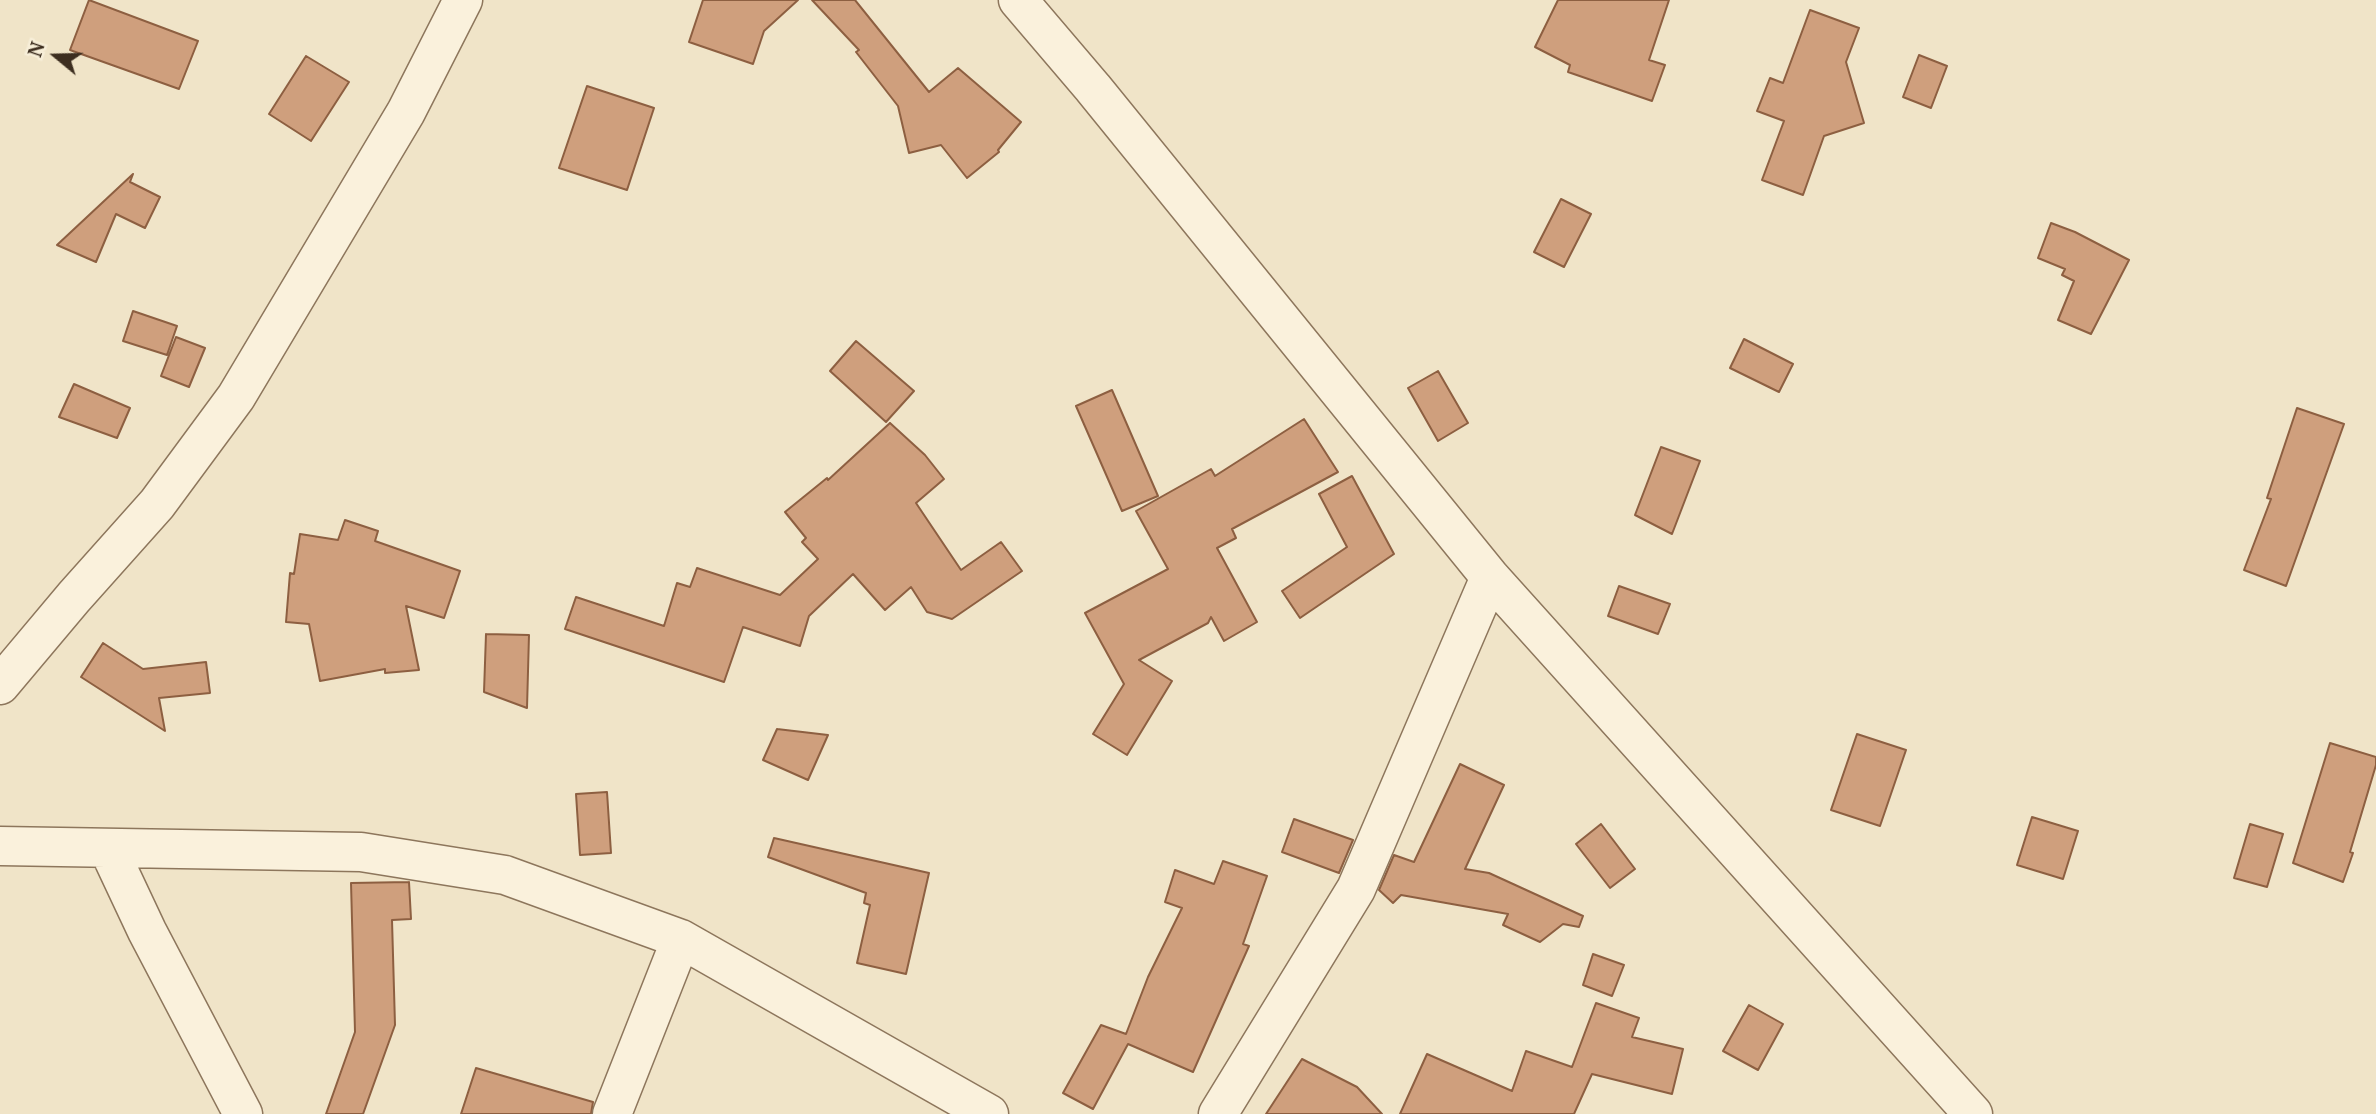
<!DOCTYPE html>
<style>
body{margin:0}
#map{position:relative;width:2376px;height:1114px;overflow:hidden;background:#f0e4c8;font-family:"PT Serif",serif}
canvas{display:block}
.north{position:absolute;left:21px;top:21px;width:70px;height:70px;-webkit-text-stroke:5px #f7eed8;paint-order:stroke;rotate:289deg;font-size:19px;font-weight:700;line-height:28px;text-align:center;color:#3d2e20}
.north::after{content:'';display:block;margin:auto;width:24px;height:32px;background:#3d2e20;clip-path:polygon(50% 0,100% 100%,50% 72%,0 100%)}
</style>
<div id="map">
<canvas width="2376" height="1114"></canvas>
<div class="north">N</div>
</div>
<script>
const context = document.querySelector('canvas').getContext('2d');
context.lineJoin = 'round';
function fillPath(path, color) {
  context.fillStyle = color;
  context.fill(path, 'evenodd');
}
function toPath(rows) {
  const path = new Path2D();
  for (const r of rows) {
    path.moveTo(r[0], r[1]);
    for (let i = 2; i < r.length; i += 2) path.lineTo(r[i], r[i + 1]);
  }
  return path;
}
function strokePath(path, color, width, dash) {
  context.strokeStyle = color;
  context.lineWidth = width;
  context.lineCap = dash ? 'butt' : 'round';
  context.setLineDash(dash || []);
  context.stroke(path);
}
const building = toPath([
 [89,0,198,41,179,89,70,50,89,0],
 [703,0,798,0,764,31,753,64,689,42,703,0],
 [812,0,855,0,929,92,958,68,1021,122,998,150,999,152,967,178,941,145,909,153,898,106,856,52,859,50,812,0],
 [1558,0,1669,0,1649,60,1665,65,1652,101,1568,72,1570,65,1535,47,1558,0],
 [1810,10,1859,28,1846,62,1864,123,1824,136,1803,195,1762,180,1784,121,1757,111,1770,78,1783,83,1810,10],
 [1919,55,1947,66,1931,108,1903,97,1919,55],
 [306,56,349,82,311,141,269,114,306,56],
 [587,86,654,108,627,190,559,168,587,86],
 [133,174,130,182,160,197,145,228,116,214,96,262,57,245,133,174],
 [1561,199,1591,214,1564,267,1534,252,1561,199],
 [2051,223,2075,232,2129,260,2091,334,2058,320,2074,281,2062,275,2065,269,2038,258,2051,223],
 [133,311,177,326,167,355,123,341,133,311],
 [176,337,205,348,189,387,161,376,176,337],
 [1744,339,1793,364,1779,392,1730,368,1744,339],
 [856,341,914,391,886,422,830,371,856,341],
 [1438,371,1468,423,1438,441,1408,388,1438,371],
 [74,384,130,408,117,438,59,417,74,384],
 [1112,390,1158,496,1122,511,1076,406,1112,390],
 [2297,408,2344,424,2286,586,2244,570,2271,499,2267,498,2297,408],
 [1304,419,1338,472,1232,529,1236,538,1217,548,1257,622,1224,641,1211,617,1208,623,1139,660,1172,681,1127,755,1093,734,1124,684,1085,613,1168,569,1136,511,1211,469,1215,476,1304,419],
 [890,423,925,455,944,479,916,503,961,570,1001,542,1022,571,952,619,927,612,911,587,885,610,853,574,809,616,800,646,743,627,724,682,565,629,576,597,664,626,677,583,690,587,697,568,780,595,818,559,802,542,806,538,785,512,827,478,828,480,890,423],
 [1661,447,1700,461,1672,534,1635,515,1661,447],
 [1352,476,1394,554,1300,618,1282,591,1347,547,1319,494,1352,476],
 [345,520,378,531,375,541,460,571,444,618,406,606,419,670,385,673,385,669,320,681,309,624,286,622,290,573,294,574,300,534,338,540,345,520],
 [1619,586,1670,604,1658,634,1608,616,1619,586],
 [486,634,529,635,527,708,484,692,486,634],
 [103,643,143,669,206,662,210,693,159,698,165,731,81,677,103,643],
 [777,729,828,735,808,780,763,760,777,729],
 [1857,734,1906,750,1880,826,1831,810,1857,734],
 [2330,743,2376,757,2376,765,2350,852,2353,853,2343,882,2293,863,2330,743],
 [1460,764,1504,785,1465,869,1489,873,1583,916,1579,927,1563,924,1540,942,1503,925,1508,914,1401,895,1393,903,1379,890,1394,855,1414,862,1460,764],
 [607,792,611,853,580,855,576,794,607,792],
 [2032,817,2078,831,2063,879,2017,865,2032,817],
 [1294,819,1353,840,1339,873,1282,852,1294,819],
 [1601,824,1635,869,1610,888,1576,844,1601,824],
 [2250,824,2283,834,2267,887,2234,878,2250,824],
 [774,838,929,873,906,974,857,963,870,905,864,903,866,893,768,857,774,838],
 [1223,861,1267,876,1243,944,1249,946,1193,1072,1128,1044,1093,1109,1063,1093,1101,1025,1126,1034,1148,977,1182,908,1165,902,1175,870,1214,884,1223,861],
 [409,882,411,919,392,920,395,1025,363,1114,326,1114,355,1032,351,883,409,882],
 [1593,954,1624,965,1612,996,1583,985,1593,954],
 [1596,1003,1639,1018,1632,1037,1683,1049,1672,1094,1592,1074,1574,1114,1400,1114,1427,1054,1512,1091,1526,1051,1572,1067,1596,1003],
 [1749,1005,1783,1024,1758,1070,1723,1051,1749,1005],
 [1302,1059,1357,1087,1382,1114,1266,1114,1302,1059],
 [476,1068,593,1102,591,1114,461,1114,476,1068]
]);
fillPath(building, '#cf9f7d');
strokePath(building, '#8d5f41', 2);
const street = toPath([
 [1018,0,1093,88,1490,577,1973,1114],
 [0,685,74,597,157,504,236,397,406,112,463,0],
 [0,846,361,852,505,875,681,939,989,1114],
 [108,848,147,931,243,1114],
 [612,1114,681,939],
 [1218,1114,1356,889,1490,577]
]);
strokePath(street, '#8d765c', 41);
strokePath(street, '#faf1dc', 38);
</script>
